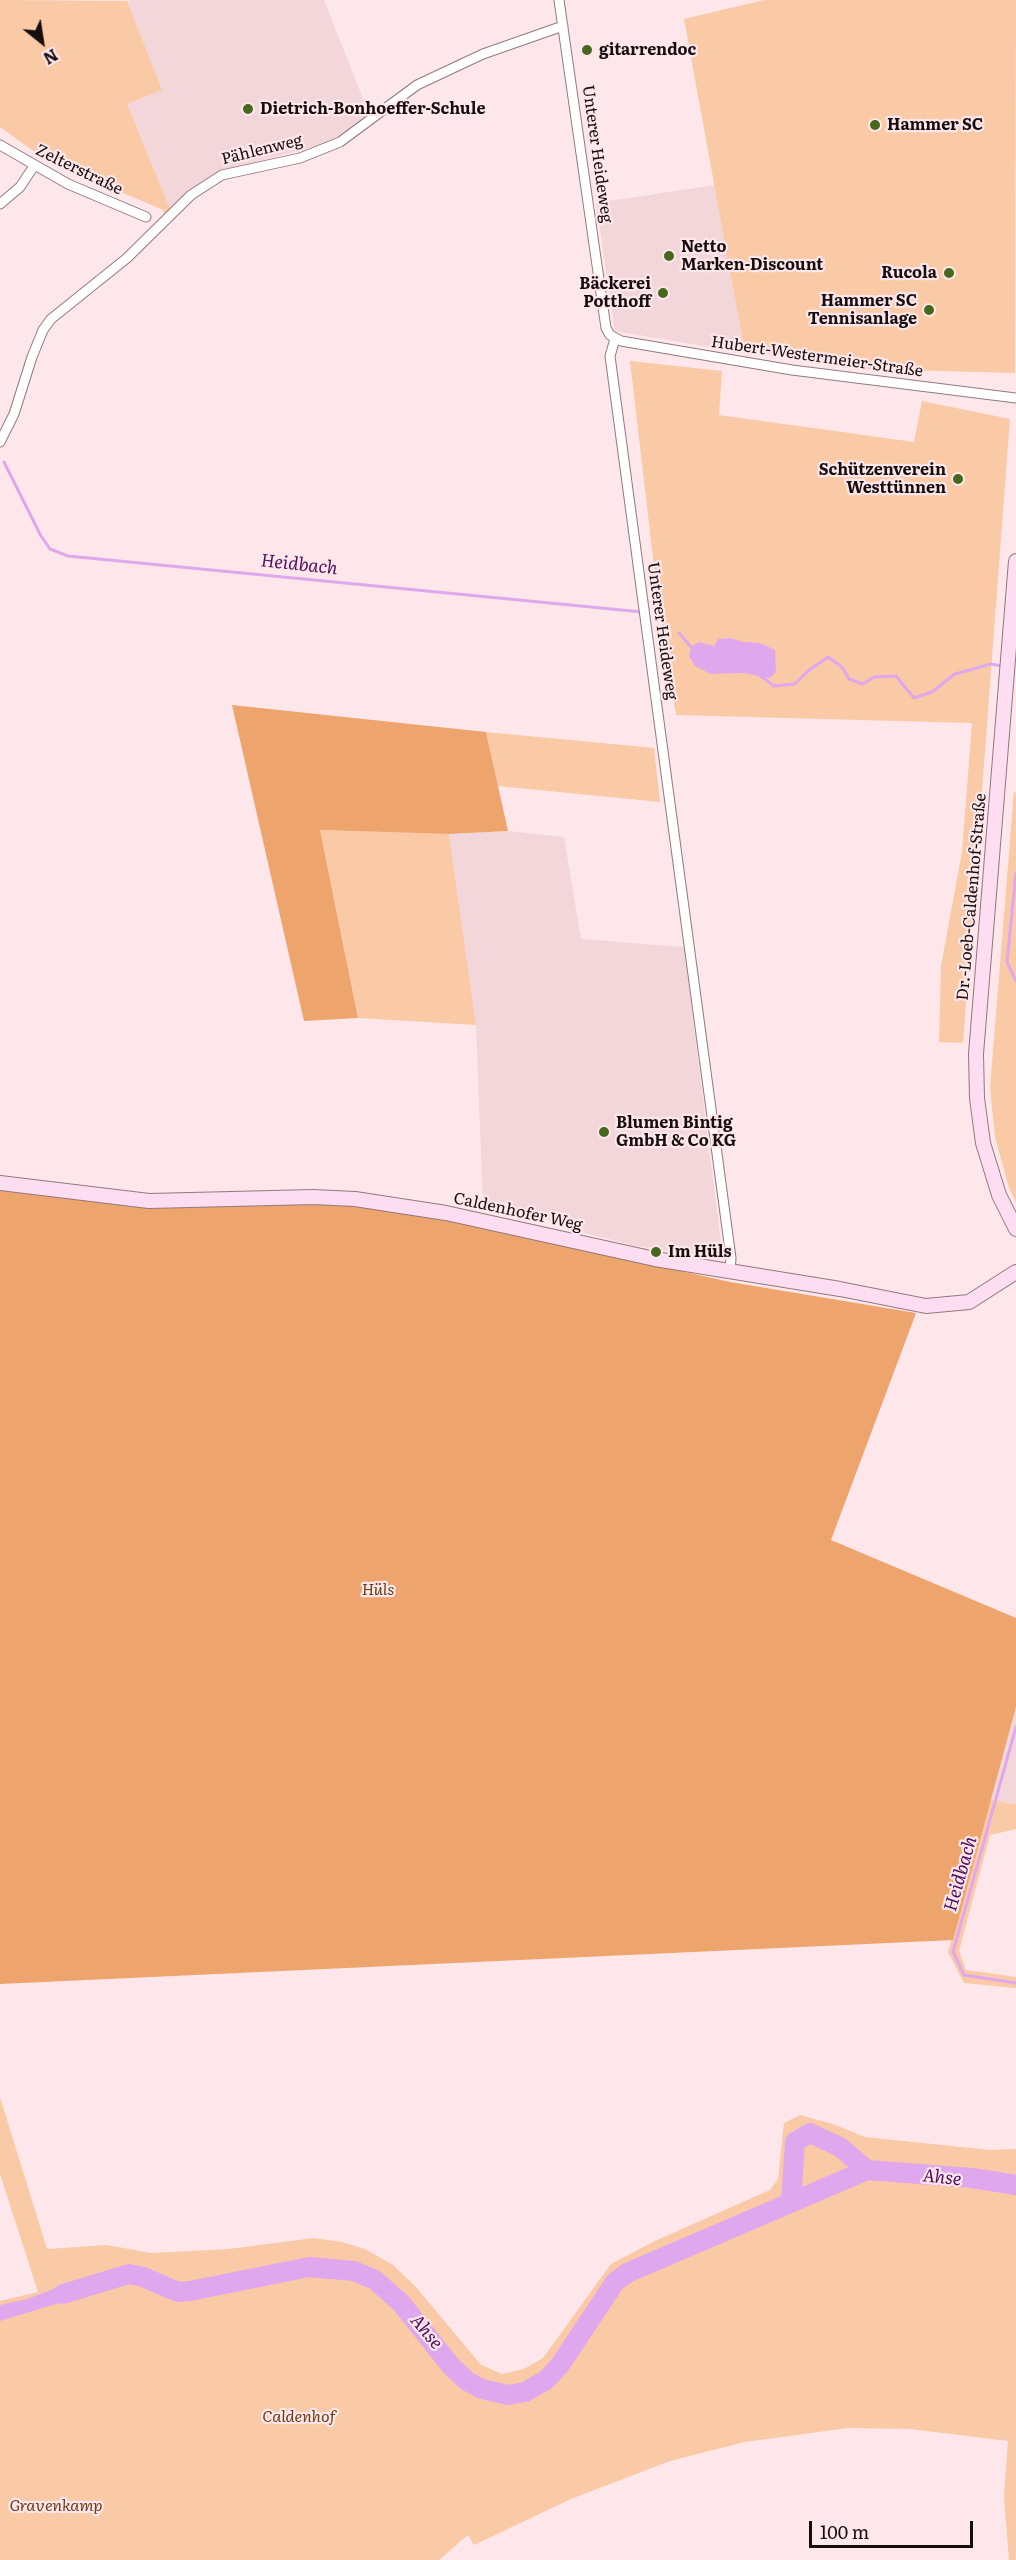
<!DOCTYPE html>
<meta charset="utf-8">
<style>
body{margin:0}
#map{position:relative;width:1016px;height:2560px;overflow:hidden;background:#fee7ea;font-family:Literata,serif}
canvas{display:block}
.north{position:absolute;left:12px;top:12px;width:60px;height:60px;-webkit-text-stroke:4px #fee7ea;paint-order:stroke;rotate:150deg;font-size:16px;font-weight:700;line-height:24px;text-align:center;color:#160d0f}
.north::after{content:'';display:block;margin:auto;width:21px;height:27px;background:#160d0f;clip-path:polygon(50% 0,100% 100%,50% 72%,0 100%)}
.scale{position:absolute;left:809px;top:2521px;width:164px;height:27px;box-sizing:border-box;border:3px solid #160d0f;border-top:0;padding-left:8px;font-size:18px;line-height:21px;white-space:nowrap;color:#160d0f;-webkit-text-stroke:4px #fee7ea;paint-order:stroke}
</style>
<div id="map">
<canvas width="1016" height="2560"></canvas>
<div class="north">N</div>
<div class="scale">100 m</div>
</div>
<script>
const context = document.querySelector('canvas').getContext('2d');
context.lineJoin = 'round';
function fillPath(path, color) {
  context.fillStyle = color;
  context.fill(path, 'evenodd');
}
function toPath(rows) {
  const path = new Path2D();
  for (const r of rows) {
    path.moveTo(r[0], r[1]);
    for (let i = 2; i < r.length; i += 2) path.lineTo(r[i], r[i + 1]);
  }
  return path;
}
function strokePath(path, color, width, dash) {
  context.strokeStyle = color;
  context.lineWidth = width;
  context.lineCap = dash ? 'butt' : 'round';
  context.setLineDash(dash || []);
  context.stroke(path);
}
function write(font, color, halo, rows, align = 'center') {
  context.font = font + ' Literata,serif';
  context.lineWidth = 4.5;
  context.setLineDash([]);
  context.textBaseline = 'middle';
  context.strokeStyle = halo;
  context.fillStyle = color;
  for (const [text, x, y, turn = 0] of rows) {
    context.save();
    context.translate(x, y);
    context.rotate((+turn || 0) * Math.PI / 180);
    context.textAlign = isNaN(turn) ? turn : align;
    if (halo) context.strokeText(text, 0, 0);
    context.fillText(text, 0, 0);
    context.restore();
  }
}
fillPath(toPath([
 [133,0,324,0,369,114,352,130,319,145,222,171,171,211,127,104,161,90,127,1],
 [715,185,745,353,615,331,596,203],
 [508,831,564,837,581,939,684,947,721,1243,717,1252,709,1256,631,1245,562,1227,555,1221,483,1205,476,1025,449,834],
 [1016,1707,1016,1803,1010,1804,991,1799]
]), '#f3d6da');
fillPath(toPath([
 [0,0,127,1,162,90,127,104,171,211,164,214,163,210,72,171,32,150,0,127],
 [764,0,1016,0,1015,373,863,369,762,353,745,353,684,19],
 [630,361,722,371,719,415,914,442,922,401,1010,419,963,1043,939,1042,941,966,962,852,972,723,676,715,657,592],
 [486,732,654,748,660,802,498,786],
 [1014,791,1016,794,1016,1202,1009,1188,995,1137,990,1088],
 [320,830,449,834,476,1025,358,1018],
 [991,1799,1010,1804,1016,1803,1016,1829,990,1835,959,1951,966,1970,1016,1977,1016,1988,964,1983,948,1952],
 [0,2097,47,2249,107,2245,151,2253,229,2249,314,2238,342,2242,365,2249,393,2265,416,2287,481,2365,502,2374,524,2369,543,2358,611,2264,655,2241,770,2190,778,2179,784,2123,800,2115,833,2124,865,2137,990,2150,1016,2149,1016,2560,1009,2560,1004,2497,1008,2441,910,2429,848,2428,745,2442,670,2461,571,2499,474,2545,468,2535,439,2560,0,2560,0,2301,38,2292,0,2174]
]), '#fac9a6');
fillPath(toPath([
 [232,705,486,732,508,831,449,834,320,830,358,1018,304,1021],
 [0,1190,352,1206,443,1218,730,1282,916,1313,831,1540,1016,1618,1016,1707,953,1940,0,1984]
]), '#eea46d');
fillPath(toPath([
 [731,638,743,642,760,643,775,650,776,672,770,678,744,673,711,674,695,666,689,656,691,647,699,642,714,646,718,639],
 [83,2278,89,2294,0,2321,0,2305,27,2299]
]), '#dfa8ee');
strokePath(toPath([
 [4,462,41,536,50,549,68,556,642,612],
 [679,633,691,647],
 [758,674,774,686,795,684,808,671,828,657,842,667,849,679,863,684,874,677,896,676,914,698,932,692,955,674,991,664,1002,666],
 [1016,873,1007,962,1016,981],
 [1016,1727,953,1952,964,1975,1016,1983]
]), '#dfa8ee', 3);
strokePath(toPath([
 [791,2202,795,2142,810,2133,840,2147,867,2170],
 [63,2294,129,2274,143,2277,178,2292,190,2291,309,2267,354,2271,375,2280,401,2303,451,2366,467,2381,482,2389,508,2395,525,2392,546,2380,560,2365,615,2282,627,2273,867,2170,972,2178,1016,2185]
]), '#dfa8ee', 20);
const minor = toPath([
 [559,0,606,328,610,335,621,341,792,370,1016,398],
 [0,145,68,184,146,217],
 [0,204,20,187,34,166],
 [615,339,610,356,731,1258,730,1271],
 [0,442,14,414,32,357,43,330,51,319,127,258,191,195,222,175,300,158,340,142,417,85,483,54,563,26]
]);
const secondary = toPath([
 [1016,561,976,1054,977,1098,983,1143,999,1195,1016,1229],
 [0,1183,149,1201,313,1197,355,1199,446,1213,655,1259,840,1289,926,1306,969,1302,1016,1272]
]);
strokePath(minor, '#92797d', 11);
strokePath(secondary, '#92797d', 16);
strokePath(minor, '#fff', 9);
strokePath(secondary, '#fdddf1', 14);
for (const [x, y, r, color] of [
 [587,50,6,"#46671e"],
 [248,109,6,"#46671e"],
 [875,125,6,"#46671e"],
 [669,256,6,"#46671e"],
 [949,273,6,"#46671e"],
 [663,293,6,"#46671e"],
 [929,310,6,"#46671e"],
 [958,479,6,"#46671e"],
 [604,1132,6,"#46671e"],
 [656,1252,6,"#46671e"]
]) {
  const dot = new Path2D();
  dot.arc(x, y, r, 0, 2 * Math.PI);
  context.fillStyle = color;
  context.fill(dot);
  strokePath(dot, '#fee7ea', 2);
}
write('bold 16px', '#160d0f', '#fee7ea', [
 ["gitarrendoc",599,50],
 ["Dietrich-Bonhoeffer-Schule",260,109],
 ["Hammer SC",887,125],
 ["Netto",681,247],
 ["Marken-Discount",681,265],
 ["Rucola",937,273,"right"],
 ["Bäckerei",651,284,"right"],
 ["Potthoff",651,302,"right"],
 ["Hammer SC",917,301,"right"],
 ["Tennisanlage",917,319,"right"],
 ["Schützenverein",946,470,"right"],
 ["Westtünnen",946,488,"right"],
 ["Blumen Bintig",616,1123],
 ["GmbH & Co KG",616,1141],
 ["Im Hüls",668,1252]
], 'left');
write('16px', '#160d0f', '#fee7ea', [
 ["Pählenweg",262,150,-14],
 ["Unterer Heideweg",597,154,82],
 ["Zelterstraße",79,170,26],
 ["Hubert-Westermeier-Straße",817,357,8],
 ["Unterer Heideweg",662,631,82],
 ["Dr.-Loeb-Caldenhof-Straße",972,897,-85],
 ["Caldenhofer Weg",518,1212,12]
]);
write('italic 16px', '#6d3d15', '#fee7ea', [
 ["Hüls",378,1590],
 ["Caldenhof",299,2417],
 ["Gravenkamp",56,2506]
]);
write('italic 18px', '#510d61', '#fee7ea', [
 ["Heidbach",299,565,6],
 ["Heidbach",961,1874,-74],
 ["Ahse",942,2178,6],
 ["Ahse",426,2332,50]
]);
</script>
